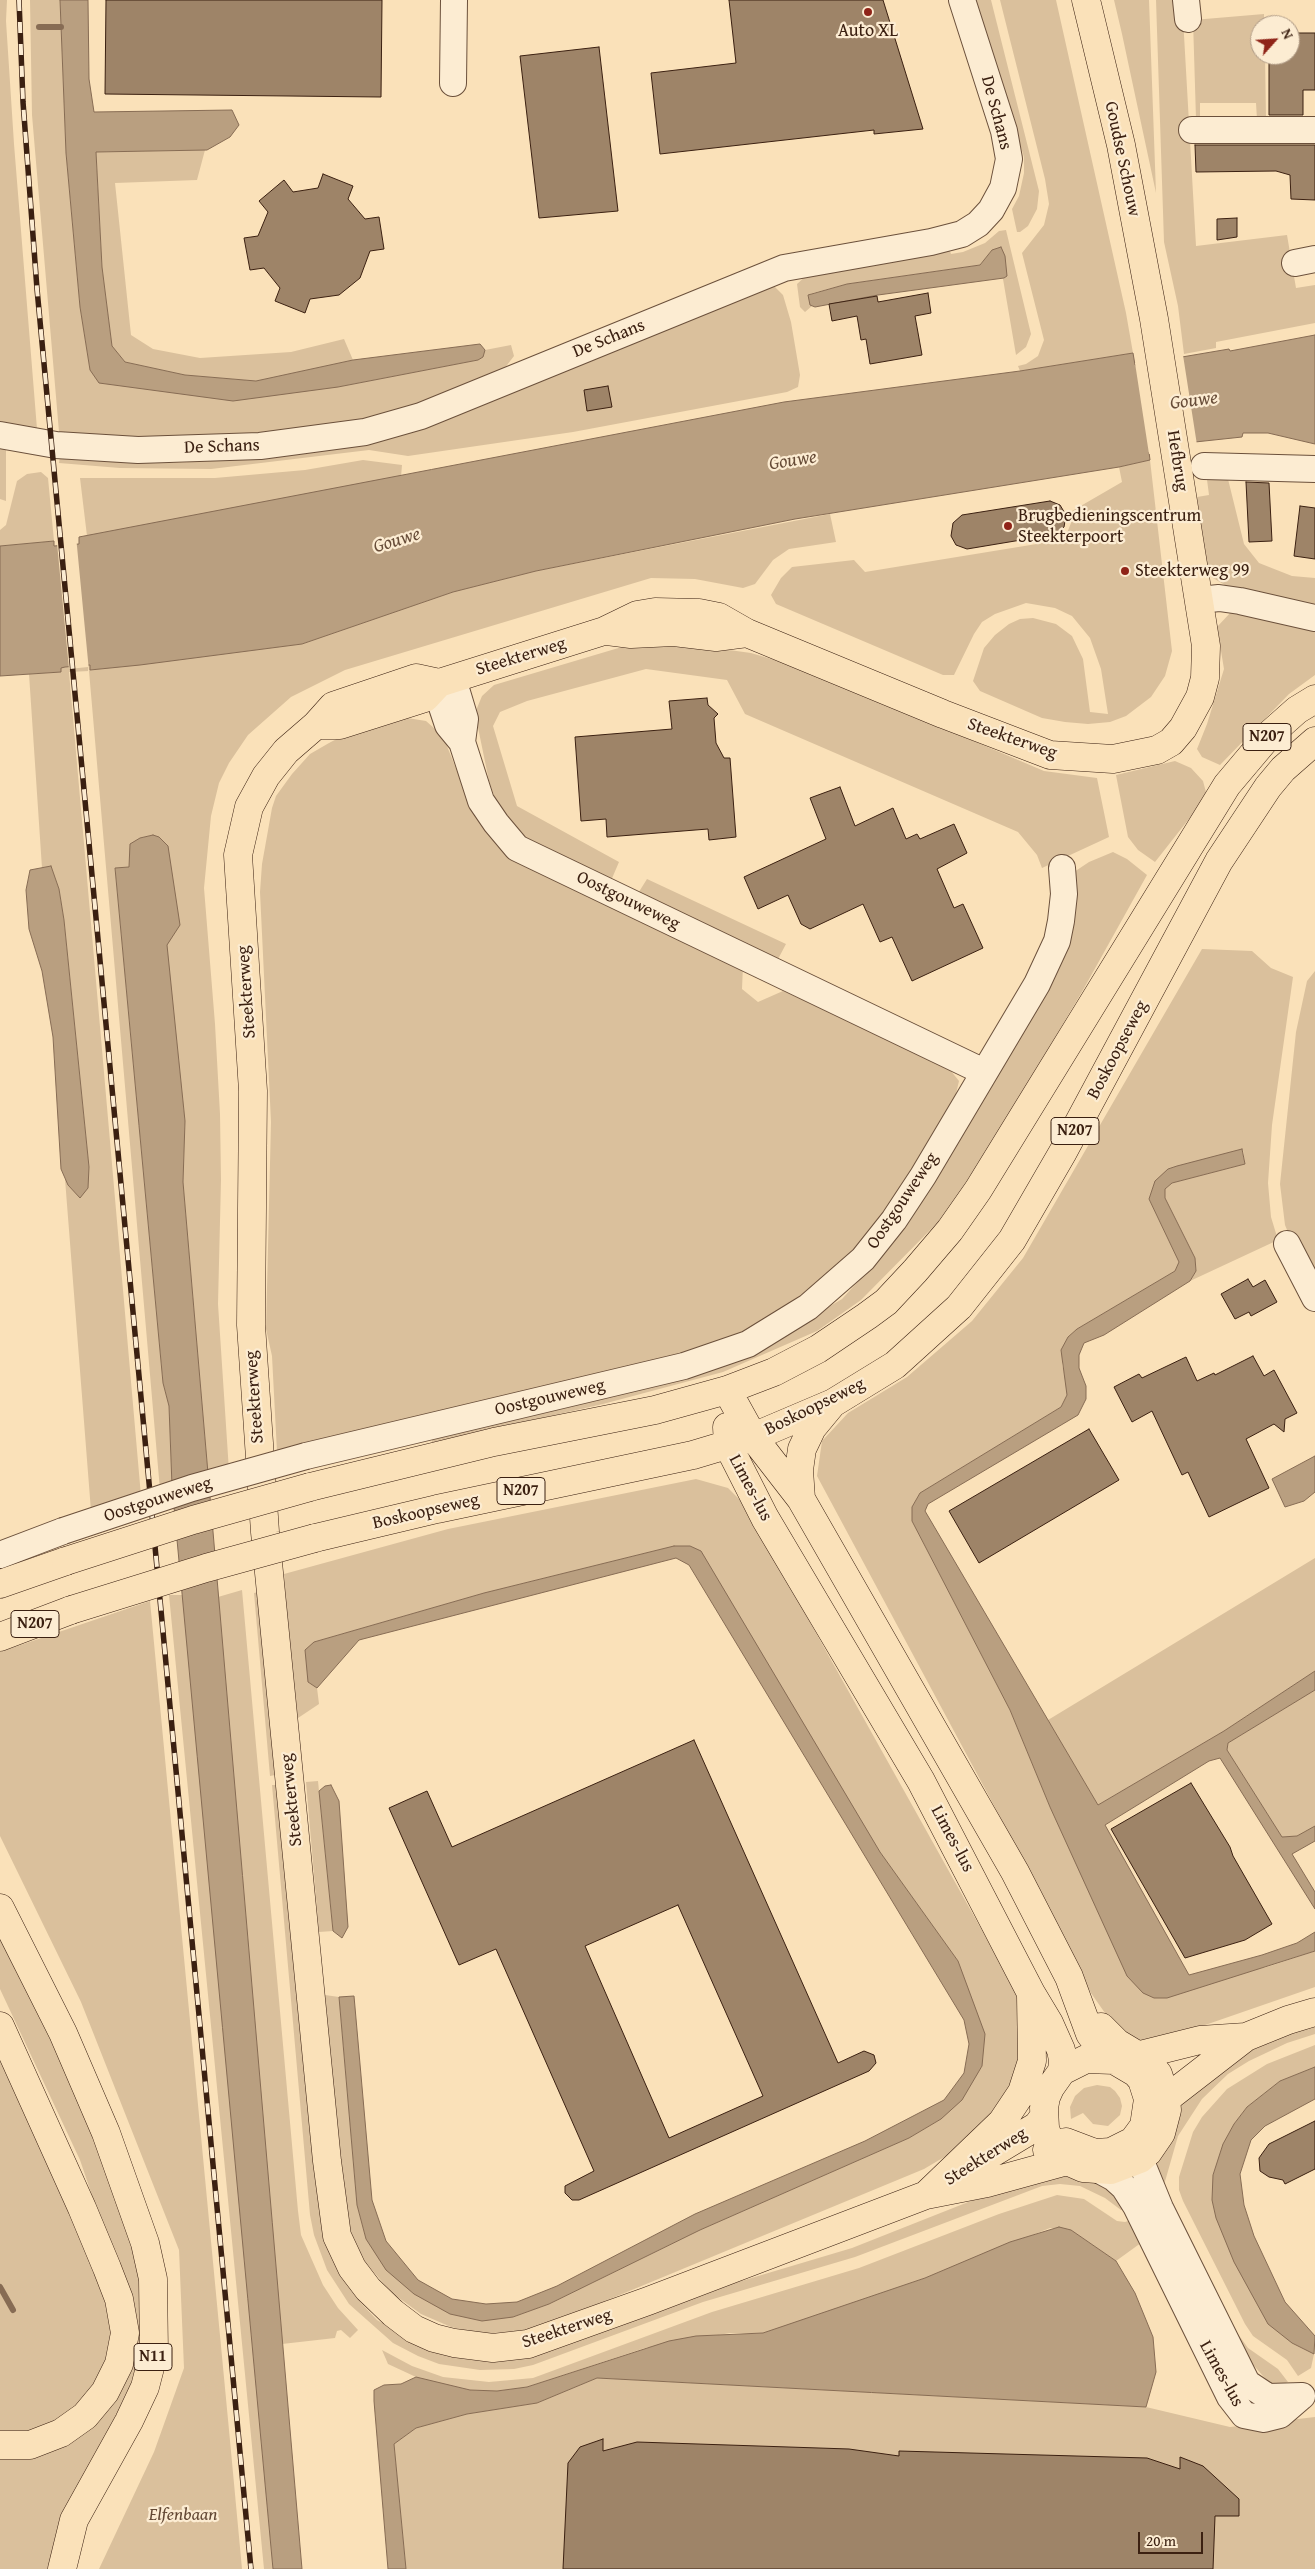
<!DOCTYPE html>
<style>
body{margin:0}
#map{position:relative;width:1315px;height:2569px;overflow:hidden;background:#fae1b9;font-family:"Gentium Book Plus",serif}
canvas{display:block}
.north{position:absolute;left:1250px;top:15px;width:50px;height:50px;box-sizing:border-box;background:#fcecd2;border:1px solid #af9a85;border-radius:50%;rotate:64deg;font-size:14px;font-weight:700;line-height:20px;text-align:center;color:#3b2011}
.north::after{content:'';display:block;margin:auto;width:18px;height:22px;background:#8f2418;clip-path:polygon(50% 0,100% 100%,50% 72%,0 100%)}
.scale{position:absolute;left:1138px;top:2532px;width:65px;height:22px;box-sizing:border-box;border:2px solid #3b2011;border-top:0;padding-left:6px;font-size:15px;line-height:18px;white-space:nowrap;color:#3b2011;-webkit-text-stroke:4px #fcecd2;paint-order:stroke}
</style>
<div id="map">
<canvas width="1315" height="2569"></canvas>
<div class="north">N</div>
<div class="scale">20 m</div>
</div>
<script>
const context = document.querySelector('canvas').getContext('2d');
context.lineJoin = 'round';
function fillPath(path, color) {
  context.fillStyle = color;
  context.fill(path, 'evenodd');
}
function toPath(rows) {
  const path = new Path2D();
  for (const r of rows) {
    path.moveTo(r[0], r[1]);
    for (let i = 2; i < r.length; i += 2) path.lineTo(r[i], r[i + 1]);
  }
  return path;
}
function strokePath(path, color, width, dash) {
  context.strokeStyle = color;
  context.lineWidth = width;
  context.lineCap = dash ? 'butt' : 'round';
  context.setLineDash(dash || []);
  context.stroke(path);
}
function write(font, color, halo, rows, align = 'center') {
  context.font = font + ' "Gentium Book Plus",serif';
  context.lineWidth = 4.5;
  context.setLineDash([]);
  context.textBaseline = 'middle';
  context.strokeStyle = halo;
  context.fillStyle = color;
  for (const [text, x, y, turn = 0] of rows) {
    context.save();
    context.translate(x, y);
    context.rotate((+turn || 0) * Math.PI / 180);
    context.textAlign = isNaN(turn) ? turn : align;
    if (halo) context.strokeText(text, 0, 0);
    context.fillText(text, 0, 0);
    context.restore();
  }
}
fillPath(toPath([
 [0,0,7,0,6,21,14,144,37,429,0,421],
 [30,0,60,0,66,153,80,307,90,370,338,387,478,360,483,357,485,350,511,345,514,356,504,369,411,407,316,430,156,439,59,432,32,115],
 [975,0,991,0,1039,191,1037,209,1028,226,1020,232,1017,232,1012,209,1019,196,1024,173,1024,157],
 [1000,0,1056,0,1126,313,1133,353,1020,371,1018,366,1026,364,1038,356,1044,340,1022,253,1044,225,1049,204,1045,179],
 [1114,0,1149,0,1156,193,1122,34],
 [1156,0,1182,0,1196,246,1287,235,1296,288,1315,285,1315,323,1216,342,1216,348,1184,354,1178,306,1164,242],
 [1264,14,1264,25,1260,25,1260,55,1265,55,1266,119,1257,119,1256,103,1200,103,1200,120,1196,119,1193,20],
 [205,150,197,180,115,183,131,335,153,349,200,358,291,352,344,339,353,360,257,381,185,375,125,362,112,347,102,267,96,152],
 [1006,230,1031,334,1026,347,1016,355,1003,279,1004,278,992,250,980,265,847,284,813,293,808,295,812,306,805,312,800,307,797,284,808,274,950,251,951,254,963,252,985,243,999,231],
 [773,285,783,295,791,322,800,375,798,387,787,392,573,432,408,456,369,450,211,469,120,468,59,463,60,456,173,463,266,458],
 [0,436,6,436,6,501,0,499],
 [363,460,402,465,401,477,87,536,80,478,215,478,305,470],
 [1150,460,1172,651,1165,676,1151,697,1126,716,1110,722,1088,724,1065,722,1042,718,980,691,973,681,984,648,995,635,1009,624,1020,619,1033,618,1056,624,1072,636,1083,659,1090,712,1108,714,1101,669,1090,638,1072,616,1055,608,1026,603,995,614,982,622,974,634,954,675,943,675,776,604,771,595,781,578,792,567,854,560,865,572,1055,541,1067,533,1071,523,1072,511,1122,482,1119,467],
 [41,472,48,478,54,541,0,546,0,530,6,525,17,481,27,474],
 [1206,472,1227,475,1244,544,1259,563,1292,576,1315,578,1315,611,1235,591,1208,575,1197,497,1209,495],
 [830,514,836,542,789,549,773,560,755,584,743,588,695,579,651,578,345,670,291,697,248,735,229,763,219,783,211,816,204,888,215,1024,220,1114,221,1180,218,1304,229,1471,208,1476,183,1182,185,1121,153,835,140,838,129,867,115,868,163,1383,169,1405,172,1486,160,1490,89,671,69,672,141,1496,91,1511,65,1179,80,1198,89,1167,64,920,59,889,51,866,42,868,29,674,61,672,61,667,64,667,90,665,91,670,302,644,453,592,536,571],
 [1231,612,1315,625,1315,675,1289,694,1220,765,1202,757,1197,749,1207,724,1224,669,1217,627],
 [642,641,678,643,751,653,802,668,1044,771,1097,778,1109,837,1042,868,1037,855,1018,832,745,714,727,680,646,669,527,701,500,712,493,726,517,806,619,862,610,883,528,840,501,815,489,781,475,713,482,696,494,685],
 [395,716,426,721,443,736,474,814,504,852,743,965,742,989,758,1002,783,991,947,1066,959,1081,955,1098,921,1163,874,1231,824,1278,774,1314,728,1340,670,1360,277,1452,272,1356,266,1329,271,1122,260,892,262,864,272,808,276,796,292,774,310,754,329,743,352,731],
 [1175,761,1191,768,1203,781,1207,796,1155,862,1138,850,1128,837,1116,775],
 [1113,852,1127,859,1147,875,1083,990,1003,1125,944,1216,861,1300,817,1331,723,1372,603,1404,432,1443,432,1438,805,1321,842,1299,893,1243,932,1186,1043,989,1075,922,1074,872,1089,862],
 [647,879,786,944,777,961,637,895],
 [1202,949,1252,951,1271,968,1293,977,1272,1125,1268,1183,1271,1217,1278,1240,1190,1281,1196,1271,1195,1258,1165,1198,1165,1189,1172,1183,1245,1164,1243,1150,1168,1169,1149,1199,1179,1262,1175,1271,1077,1329,1068,1337,1062,1364,1067,1385,1067,1395,1061,1407,920,1493,912,1507,912,1521,1010,1710,1050,1807,1143,1993,1267,1967,1315,1951,1315,1987,1156,2042,1143,2042,1134,2039,1112,2023,1091,1993,998,1813,817,1476,822,1441,848,1413,907,1377,972,1321,1023,1258],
 [1315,971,1315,1283,1292,1242,1285,1225,1280,1184,1296,1032,1307,981],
 [696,1479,728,1488,744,1504,1013,1986,1020,2005,1024,2032,1011,2095,968,2143,924,2169,569,2316,526,2330,483,2334,451,2327,421,2314,392,2293,365,2262,351,2232,342,2195,325,1995,339,1997,357,2205,366,2239,414,2294,513,2317,549,2304,700,2230,909,2138,941,2119,982,2067,958,1961,880,1852,690,1546,674,1546,484,1593,314,1642,308,1682,317,1688,319,1704,298,1718,289,1643,284,1574,448,1529],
 [1315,1558,1315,1671,1224,1731,1098,1805,1048,1720],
 [242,1590,298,2211,301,2235,323,2285,338,2308,358,2330,350,2338,341,2330,337,2331,335,2338,282,2344,218,1597],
 [259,1592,280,1774,270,1776,254,1593],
 [169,1595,184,1595,273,2569,264,2569],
 [150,1601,229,2430,242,2569,99,2569,154,2452,184,2368,179,2250,81,2002,0,1836,0,1652],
 [1315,1690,1315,1826,1297,1836,1282,1837,1227,1750,1228,1743],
 [318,1781,333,1931,319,1932,306,1782],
 [272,1785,281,1785,341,2274,361,2303,377,2320,419,2345,445,2355,472,2360,499,2361,525,2357,728,2285,852,2248,991,2193,1063,2173,1107,2187,1126,2210,1121,2210,1105,2198,1080,2186,1060,2184,1042,2186,855,2257,703,2302,533,2365,514,2369,480,2370,439,2364,418,2356,393,2343,349,2304,327,2270,314,2235,310,2215],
 [0,1940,104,2141,145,2282,139,2378,55,2569,0,2569,0,2454,115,2392,112,2254,80,2160,0,1989],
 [1315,2023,1315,2034,1287,2043,1249,2061,1228,2074,1202,2099,1178,2136,1162,2192,1157,2170,1158,2160,1183,2100,1247,2050],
 [1315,2045,1315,2067,1280,2081,1247,2107,1234,2124,1213,2175,1292,2343,1314,2354,1311,2368,1298,2376,1287,2360,1253,2336,1245,2324,1183,2201,1179,2190,1179,2177,1193,2132,1202,2117,1227,2089,1267,2064],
 [0,2056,92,2256,116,2332,108,2359,95,2391,65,2422,32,2434,0,2437],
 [1097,2085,1110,2087,1115,2091,1120,2098,1122,2106,1120,2115,1108,2126,1093,2124,1083,2113,1071,2119,1070,2107,1075,2096,1084,2088],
 [1057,2195,1084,2199,1117,2221,1125,2222,1134,2219,1145,2240,1116,2261,1071,2230,1050,2228,925,2278,781,2328,763,2333,730,2333,645,2348,527,2387,497,2391,470,2390,441,2385,416,2377,388,2364,382,2350,412,2366,443,2377,489,2382,533,2378,712,2312,859,2268,999,2214],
 [1233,2327,1248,2348,1278,2369,1288,2382,1283,2384,1270,2384,1249,2360],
 [597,2378,1146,2407,1230,2427,1315,2417,1315,2569,406,2569,394,2444,416,2428,467,2414,537,2403]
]), '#dac09c');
const water = toPath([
 [60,0,88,0,89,79,94,112,232,110,239,125,230,137,207,150,96,152,102,267,112,346,125,362,185,375,256,381,353,360,480,344,485,350,483,357,478,360,338,387,233,401,99,383,90,370,80,307,66,153,60,0],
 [1001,247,1005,256,1007,276,1004,278,878,295,815,307,810,305,808,295,847,284,980,265,992,250,1001,247],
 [1315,335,1315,444,1268,433,1243,433,1242,437,1195,442,1149,452,1150,460,1119,467,795,519,536,571,453,592,302,644,140,665,90,670,90,665,65,667,61,668,61,672,0,676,0,546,54,541,54,546,79,544,79,537,784,402,1020,371,1133,353,1135,365,1229,349,1230,351,1315,335],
 [153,835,159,837,168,846,180,925,167,945,185,1121,183,1182,302,2569,273,2569,172,1486,169,1406,163,1383,115,868,129,867,130,844,140,838,153,835],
 [51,866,59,889,64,920,89,1167,88,1188,80,1198,68,1185,61,1169,53,1037,42,971,29,929,26,890,30,870,51,866],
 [1242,1149,1245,1164,1172,1183,1165,1189,1165,1198,1195,1258,1196,1271,1190,1281,1104,1335,1084,1343,1079,1355,1079,1368,1086,1386,1086,1399,1078,1415,928,1504,925,1511,1098,1805,1224,1731,1315,1671,1315,1690,1228,1743,1227,1750,1282,1837,1297,1836,1315,1826,1315,1841,1292,1854,1315,1892,1315,1909,1220,1758,1209,1761,1105,1825,1189,1975,1262,1955,1297,1943,1315,1932,1315,1951,1167,1998,1154,1998,1143,1993,1127,1976,1050,1807,1010,1710,912,1521,912,1507,920,1493,1061,1407,1067,1395,1061,1350,1068,1337,1077,1329,1175,1271,1179,1262,1149,1199,1155,1181,1168,1169,1177,1166,1242,1149],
 [1315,1456,1315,1492,1304,1501,1285,1507,1272,1479,1315,1456],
 [674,1546,690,1546,701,1551,880,1852,958,1961,985,2034,982,2066,962,2100,941,2119,909,2138,700,2230,549,2304,513,2317,482,2321,450,2314,414,2294,386,2270,366,2239,357,2205,339,1997,354,1996,372,2200,386,2241,418,2280,452,2299,486,2304,517,2302,557,2286,695,2214,865,2141,944,2100,964,2073,969,2044,964,2020,689,1565,676,1558,359,1640,317,1688,308,1682,305,1650,314,1642,484,1593,674,1546],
 [331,1785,339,1801,348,1927,342,1938,333,1931,319,1791,325,1786,331,1785],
 [1315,2067,1315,2099,1265,2126,1251,2140,1240,2174,1244,2205,1254,2236,1285,2302,1315,2336,1314,2354,1292,2343,1268,2324,1234,2262,1216,2218,1212,2200,1213,2175,1223,2144,1234,2124,1247,2107,1280,2081,1315,2067],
 [1059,2227,1071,2230,1116,2261,1135,2293,1153,2337,1156,2372,1146,2407,597,2378,537,2403,467,2414,416,2428,394,2444,406,2569,388,2569,374,2401,374,2390,384,2385,401,2384,416,2377,470,2390,497,2391,527,2387,669,2341,696,2336,763,2333,925,2278,1010,2242,1059,2227]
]);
fillPath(water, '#b99f80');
strokePath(water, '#876c54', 1);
fillPath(toPath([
 [1183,355,1197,445,1149,454,1135,363],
 [76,536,89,671,88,671,88,667,69,669,57,543,77,542]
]), '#fae1b9');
strokePath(toPath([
 [39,27,61,27],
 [0,2287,13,2310]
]), '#876c54', 6);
const building = toPath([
 [106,0,382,0,381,97,105,94,106,0],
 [729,0,883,0,923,129,874,134,874,130,660,154,651,73,736,63,729,0],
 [1290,33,1315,33,1315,90,1303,90,1303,115,1269,115,1269,55,1290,55,1290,33],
 [599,47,618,211,539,218,520,56,599,47],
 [1195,145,1315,145,1315,200,1291,199,1290,175,1276,171,1196,172,1195,145],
 [323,174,353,186,348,199,365,219,379,217,384,249,370,251,360,278,339,295,310,299,305,313,275,301,280,288,264,268,250,270,244,238,258,236,268,212,259,201,284,180,293,192,318,188,323,174],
 [1237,218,1237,237,1217,240,1217,219,1237,218],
 [928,293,931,313,915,316,922,355,870,364,866,339,861,340,857,316,832,321,829,304,877,296,878,302,928,293],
 [608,386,612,407,587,411,584,390,608,386],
 [1246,482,1269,483,1272,541,1249,542,1246,482],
 [1050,501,1060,505,1066,515,1064,527,1057,534,967,549,956,545,951,536,953,523,962,515,1050,501],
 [1300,506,1315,508,1315,559,1294,556,1300,506],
 [707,698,708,705,718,714,714,718,716,743,724,758,730,758,736,837,709,840,708,829,607,837,606,819,581,821,575,737,672,729,669,701,707,698],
 [840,787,855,826,893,808,906,839,917,834,920,839,954,824,967,853,937,869,954,908,963,904,983,948,912,981,892,937,880,942,863,904,810,929,801,924,788,895,758,909,744,877,826,839,810,798,840,787],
 [1248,1279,1253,1287,1265,1280,1277,1302,1251,1316,1249,1312,1235,1319,1221,1294,1248,1279],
 [1253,1356,1264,1376,1274,1370,1297,1413,1285,1419,1284,1432,1274,1424,1246,1439,1269,1488,1209,1517,1188,1472,1182,1475,1152,1411,1132,1422,1114,1387,1139,1374,1142,1378,1186,1357,1197,1381,1214,1373,1215,1375,1253,1356],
 [1089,1429,1119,1480,979,1563,949,1511,1089,1429],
 [694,1740,838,2063,864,2051,874,2055,876,2063,869,2071,579,2200,572,2200,565,2193,565,2186,594,2171,496,1949,459,1965,389,1808,427,1791,452,1847,694,1740],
 [678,1905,763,2096,669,2138,585,1946,678,1905],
 [1191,1783,1230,1847,1233,1856,1272,1924,1245,1940,1185,1958,1111,1829,1191,1783],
 [1315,2121,1315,2169,1285,2184,1283,2180,1269,2177,1260,2171,1259,2158,1269,2144,1315,2121],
 [603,2439,603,2451,637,2442,849,2449,899,2456,899,2451,1147,2458,1180,2469,1180,2457,1203,2466,1239,2499,1239,2516,1215,2516,1213,2569,563,2569,568,2463,580,2447,603,2439]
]);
fillPath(building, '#9e8468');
strokePath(building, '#3b2011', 1);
const minor = toPath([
 [1186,0,1188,19],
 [453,83,454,0],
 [1192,130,1315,130],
 [1295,263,1315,259],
 [0,435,56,445,138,450,260,446,365,432,421,416,784,268,931,242,962,234,978,224,991,210,1003,188,1009,159,1004,131,962,0],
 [1204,466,1315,469],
 [1200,600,1219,598,1240,601,1315,618],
 [453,679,465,719,462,742,481,801,496,823,517,848,984,1072],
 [439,683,442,707,448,725,462,742],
 [1287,1244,1315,1298],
 [306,1456,684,1366,748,1344,808,1307,863,1259,894,1220,923,1176,1037,984,1057,941,1061,921,1064,894,1062,868],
 [0,1555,63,1531],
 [1140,2159,1160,2208,1247,2383,1268,2397,1302,2396],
 [1101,2171,1114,2178,1124,2187,1136,2206,1230,2397,1244,2415,1264,2419,1280,2415,1302,2396]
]);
const major = toPath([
 [607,631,631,634,674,632,716,637,747,633],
 [316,725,340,725,425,698,439,683],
 [727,1390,753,1437,801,1499,1015,1872,1069,1977,1090,2034,1101,2049,1114,2060],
 [727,1427,728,1445,765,1518,921,1781,1031,1993,1049,2023,1061,2050,1063,2060,1062,2071],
 [310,1487,494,1442,655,1410,727,1390,774,1372,818,1349,867,1316,886,1302,915,1271,950,1230,978,1190,1227,785,1270,734,1297,710,1315,699],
 [801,1499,799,1470,802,1449,812,1428,831,1405],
 [315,1538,437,1509,693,1455,753,1437,833,1403,895,1365,959,1307,1012,1240,1063,1152,1219,861,1268,787,1283,769,1315,741],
 [0,1584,66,1561],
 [0,1637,71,1610],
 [1140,2055,1200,2040,1246,2037],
 [1166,2099,1246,2037,1288,2020,1315,2012],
 [1047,2150,1053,2146,1066,2142,1095,2153,1111,2152,1133,2141,1144,2126,1148,2099,1142,2080,1136,2073,1114,2060,1086,2059,1062,2071,1050,2088,1046,2097,1044,2108,1045,2128,1048,2137,1053,2146,1059,2154,1067,2161,1083,2168,1111,2170,1140,2159,1148,2152,1161,2133,1167,2110,1166,2099,1158,2074,1147,2061,1117,2043,1101,2027],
 [1067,2161,987,2183,926,2195,648,2301,528,2344,493,2348,454,2343,434,2338,414,2329,393,2313,368,2289,352,2268,337,2236,327,2161,265,1532,251,1325,253,1091,238,855,249,807,266,776,286,751,316,725,333,706,416,678,439,683,604,631,637,615,655,612,699,613,719,617,747,633,943,714,1050,755,1113,759,1157,750,1171,742,1183,728,1200,697,1205,678,1206,646,1154,319,1121,145,1086,0],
 [974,2164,1037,2126,1043,2118],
 [926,2195,1002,2122,1022,2092,1032,2061,1031,1995]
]);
const highway = toPath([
 [0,1908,63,2033,106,2133,145,2243,153,2279,154,2352,145,2387,129,2421,74,2520,62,2569],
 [0,2026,82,2208,107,2268,119,2299,125,2333,119,2364,105,2392,85,2416,61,2433,30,2445,0,2445]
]);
strokePath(minor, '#6b503b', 28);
strokePath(major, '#3b2011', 29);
strokePath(highway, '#3b2011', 29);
strokePath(minor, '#fcecd2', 26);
strokePath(major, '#fae1b9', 28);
strokePath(highway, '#fae1b9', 28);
const rail = toPath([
 [19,0,23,102,37,289,251,2569]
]);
strokePath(rail, '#3b2011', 5.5);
strokePath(rail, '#fcecd2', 4, [11]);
const minorBridge = toPath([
 [63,1531,192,1488,306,1456]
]);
const majorBridge = toPath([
 [66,1561,193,1520,310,1487],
 [71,1610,206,1568,315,1538]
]);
strokePath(minorBridge, '#6b503b', 28, []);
strokePath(majorBridge, '#3b2011', 29, []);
strokePath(minorBridge, '#fcecd2', 26);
strokePath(majorBridge, '#fae1b9', 28);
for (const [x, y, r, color] of [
 [868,12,5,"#8f2418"],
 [1008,526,5,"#8f2418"],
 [1125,571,5,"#8f2418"]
]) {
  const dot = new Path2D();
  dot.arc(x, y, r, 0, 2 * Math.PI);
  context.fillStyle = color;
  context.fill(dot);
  strokePath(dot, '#fcecd2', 2);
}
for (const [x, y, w] of [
 [1267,737,48],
 [1075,1131,48],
 [521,1491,48],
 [35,1624,48],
 [153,2357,38]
]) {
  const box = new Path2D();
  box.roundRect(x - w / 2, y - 13.5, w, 27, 4);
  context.fillStyle = '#fcecd2';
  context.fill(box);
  strokePath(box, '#3b2011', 1);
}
write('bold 16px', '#3b2011', null, [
 ["N207",1267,737],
 ["N207",1075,1131],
 ["N207",521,1491],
 ["N207",35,1624],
 ["N11",153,2357]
]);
write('18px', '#3b2011', '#fcecd2', [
 ["Auto XL",868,31,"center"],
 ["Brugbedieningscentrum",1018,516],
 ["Steekterpoort",1018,537],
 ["Steekterweg 99",1135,571]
], 'left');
write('18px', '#3b2011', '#fcecd2', [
 ["De Schans",996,113,75],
 ["Goudse Schouw",1122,159,78],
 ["De Schans",609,339,-22],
 ["De Schans",222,447,-2],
 ["Hefbrug",1177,461,81],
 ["Steekterweg",521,657,-17],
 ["Steekterweg",1012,739,19],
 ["Oostgouweweg",628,901,26],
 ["Steekterweg",247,992,-94],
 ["Boskoopseweg",1118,1050,-62],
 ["Oostgouweweg",903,1201,-56],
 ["Steekterweg",255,1397,-94],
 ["Oostgouweweg",550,1398,-13],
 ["Boskoopseweg",815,1407,-26],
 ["Limes-lus",750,1488,62],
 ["Oostgouweweg",158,1500,-18],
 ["Boskoopseweg",426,1512,-13],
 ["Steekterweg",292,1800,-96],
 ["Limes-lus",952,1839,62],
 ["Steekterweg",986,2157,-32],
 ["Steekterweg",567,2329,-18],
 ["Limes-lus",1221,2374,61]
]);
write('italic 18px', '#634834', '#fcecd2', [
 ["Elfenbaan",183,2515]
]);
write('italic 19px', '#674c38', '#fcecd2', [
 ["Gouwe",1194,401,-7],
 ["Gouwe",793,461,-9],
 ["Gouwe",397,541,-17]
]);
</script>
